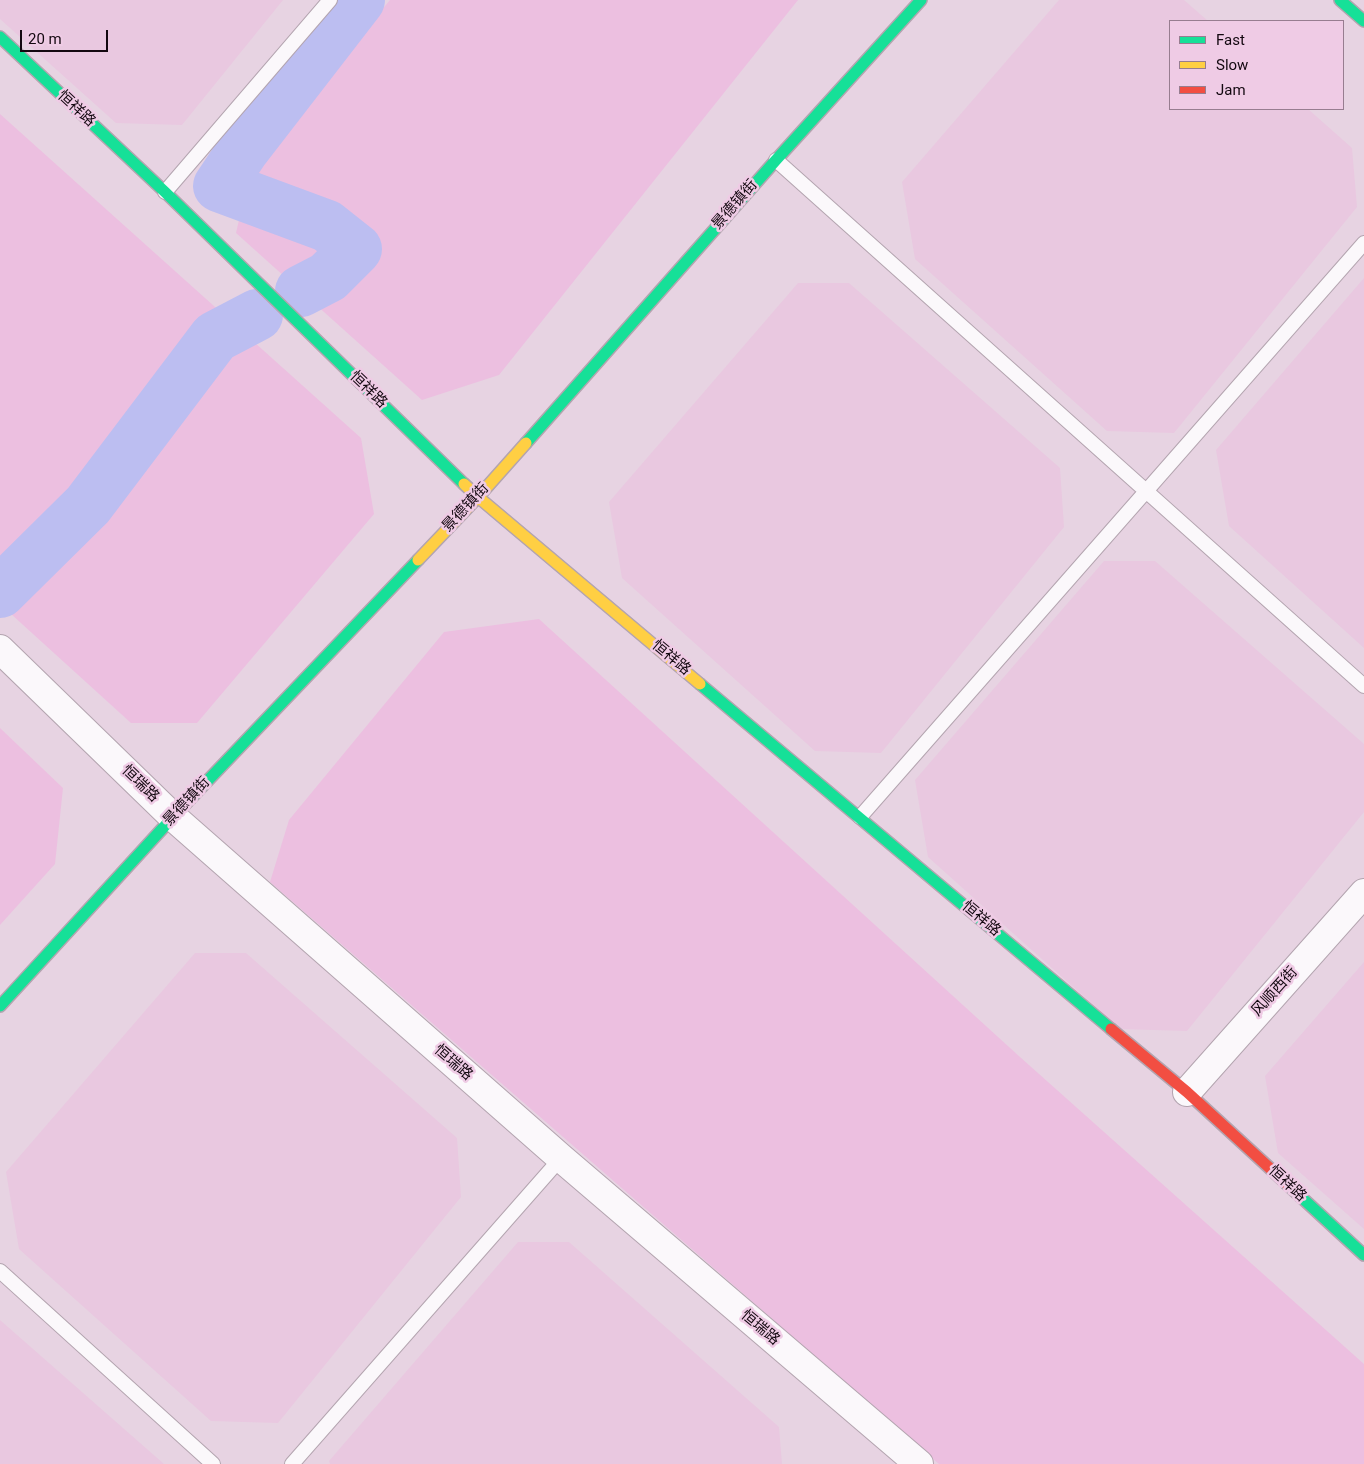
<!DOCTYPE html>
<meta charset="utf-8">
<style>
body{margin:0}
#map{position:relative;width:1364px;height:1464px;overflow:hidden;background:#e7d3e2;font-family:Roboto,sans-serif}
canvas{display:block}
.legend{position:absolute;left:1169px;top:20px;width:175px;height:90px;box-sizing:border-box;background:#efcbe5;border:1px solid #977d90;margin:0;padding:6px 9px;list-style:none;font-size:15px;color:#130810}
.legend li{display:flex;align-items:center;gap:10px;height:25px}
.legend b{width:25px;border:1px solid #977d90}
.scale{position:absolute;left:20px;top:30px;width:88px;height:22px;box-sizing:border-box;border:2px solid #130810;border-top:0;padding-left:6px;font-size:15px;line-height:18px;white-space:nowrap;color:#130810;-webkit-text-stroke:4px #efcbe5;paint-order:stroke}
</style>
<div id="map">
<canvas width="1364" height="1464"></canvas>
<ul class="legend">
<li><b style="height:6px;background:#16e098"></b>Fast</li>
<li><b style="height:6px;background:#ffcf43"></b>Slow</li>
<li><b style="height:6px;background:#f24e42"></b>Jam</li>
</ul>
<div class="scale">20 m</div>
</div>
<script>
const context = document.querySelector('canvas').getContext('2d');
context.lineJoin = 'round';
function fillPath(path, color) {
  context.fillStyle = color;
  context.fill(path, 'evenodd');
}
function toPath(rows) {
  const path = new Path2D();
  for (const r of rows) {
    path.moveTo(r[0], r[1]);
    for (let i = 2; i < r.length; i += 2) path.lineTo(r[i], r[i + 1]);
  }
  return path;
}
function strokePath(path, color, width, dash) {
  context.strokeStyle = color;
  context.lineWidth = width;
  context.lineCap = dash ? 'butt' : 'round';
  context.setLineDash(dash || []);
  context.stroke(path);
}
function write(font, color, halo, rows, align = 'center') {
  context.font = font + ' Roboto,"Noto Sans SC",sans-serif';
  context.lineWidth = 5;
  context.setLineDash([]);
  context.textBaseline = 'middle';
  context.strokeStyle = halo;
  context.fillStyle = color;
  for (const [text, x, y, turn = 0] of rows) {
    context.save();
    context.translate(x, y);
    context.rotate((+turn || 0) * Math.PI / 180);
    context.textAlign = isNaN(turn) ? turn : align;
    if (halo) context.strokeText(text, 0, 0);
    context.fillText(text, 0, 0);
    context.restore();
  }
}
fillPath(toPath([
 [0,0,283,0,182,125,116,123,0,19],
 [1059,0,1184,0,1208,21,1170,21,1170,109,1308,109,1352,148,1357,207,1174,433,1107,431,915,259,902,182],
 [1364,278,1364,648,1229,526,1216,450],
 [798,283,849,283,1060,468,1064,527,881,753,815,751,622,578,609,502],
 [1104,561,1155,561,1364,744,1364,812,1187,1031,1120,1029,928,857,915,780],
 [195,953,246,953,457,1138,461,1197,278,1423,211,1421,19,1249,6,1172],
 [1364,962,1364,1229,1278,1153,1265,1076],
 [518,1242,569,1242,779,1427,782,1464,330,1464,329,1461],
 [0,1320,164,1464,0,1464]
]), '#e9c8e0');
fillPath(toPath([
 [390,0,798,0,499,375,422,400,236,233,251,167],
 [0,114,361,438,374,514,197,723,131,723,0,604],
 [539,619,1020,1057,1364,1364,1364,1464,939,1464,270,882,289,820,444,632],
 [0,728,63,788,55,864,0,925]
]), '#ecbfe0');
strokePath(toPath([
 [301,291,328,277,356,249,327,226,219,186,243,150,359,0],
 [0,592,88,505,215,337,257,315]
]), '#bcbef1', 52);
const lane = toPath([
 [776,160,1364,686],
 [165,192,330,0],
 [860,817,1364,243],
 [0,1271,213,1464],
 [292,1464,561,1158]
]);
const street = toPath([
 [0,649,173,817,561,1158,919,1464],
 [1187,1092,1364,893]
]);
const fast = toPath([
 [1340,0,1364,21],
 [0,37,165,192,464,484],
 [526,443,776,160,921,0],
 [700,684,1111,1029],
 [0,1006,173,817,418,560],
 [1287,1184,1364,1255]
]);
const slow = toPath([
 [464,484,478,497,700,684],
 [418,560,478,497,526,443]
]);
const jam = toPath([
 [1111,1029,1187,1092,1287,1184]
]);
strokePath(lane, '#b3a4af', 16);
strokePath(street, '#b3a4af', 30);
strokePath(fast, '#b3a4af', 14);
strokePath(slow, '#b3a4af', 14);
strokePath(jam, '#b3a4af', 14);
strokePath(lane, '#fbf8fb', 14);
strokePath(street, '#fbf8fb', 28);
strokePath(fast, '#16e098', 11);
strokePath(slow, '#ffcf43', 11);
strokePath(jam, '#f24e42', 11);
write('15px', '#130810', '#efcbe5', [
 ["恒祥路",76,109,43],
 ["景德镇街",735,205,-49],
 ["恒祥路",368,390,44],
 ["景德镇街",466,508,-47],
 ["恒祥路",671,658,40],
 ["恒瑞路",140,784,44],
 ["景德镇街",187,802,-47],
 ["恒祥路",981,919,40],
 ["风顺西街",1275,992,-48],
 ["恒瑞路",453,1063,41],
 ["恒祥路",1287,1184,43],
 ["恒瑞路",760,1328,40]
]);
</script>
